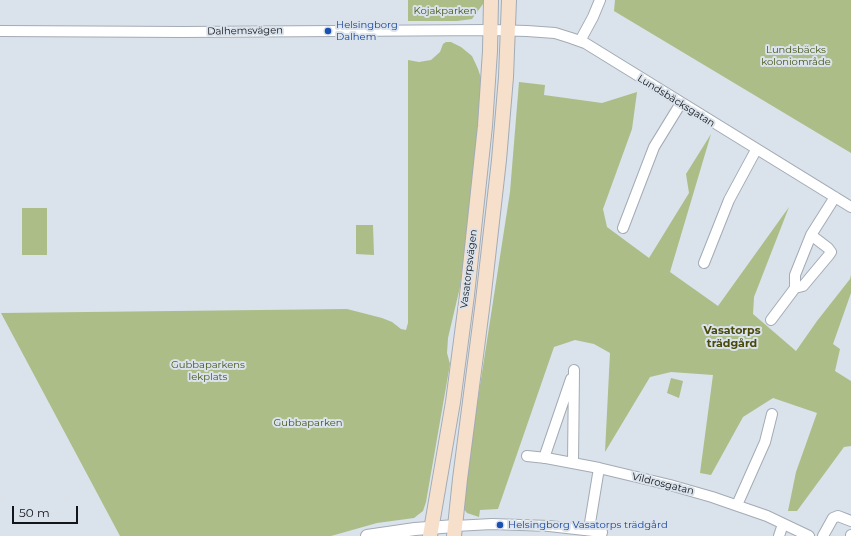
<!DOCTYPE html>
<meta charset="utf-8">
<style>
body{margin:0}
#map{position:relative;width:851px;height:536px;overflow:hidden;background:#dae2ec;font-family:Montserrat,sans-serif}
canvas{display:block}
.scale{position:absolute;left:12px;top:506px;width:66px;height:18px;box-sizing:border-box;border:2px solid #121519;border-top:0;padding-left:5px;font-size:12px;line-height:14px;white-space:nowrap;color:#121519;-webkit-text-stroke:3px #dae2ec;paint-order:stroke}
</style>
<div id="map">
<canvas width="851" height="536"></canvas>
<div class="scale">50 m</div>
</div>
<script>
const context = document.querySelector('canvas').getContext('2d');
context.lineJoin = 'round';
function fillPath(path, color) {
  context.fillStyle = color;
  context.fill(path, 'evenodd');
}
function toPath(rows) {
  const path = new Path2D();
  for (const r of rows) {
    path.moveTo(r[0], r[1]);
    for (let i = 2; i < r.length; i += 2) path.lineTo(r[i], r[i + 1]);
  }
  return path;
}
function strokePath(path, color, width, dash) {
  context.strokeStyle = color;
  context.lineWidth = width;
  context.lineCap = dash ? 'butt' : 'round';
  context.setLineDash(dash || []);
  context.stroke(path);
}
function write(font, color, halo, rows, align = 'center') {
  context.font = font + ' Montserrat,sans-serif';
  context.lineWidth = 4;
  context.setLineDash([]);
  context.textBaseline = 'middle';
  context.strokeStyle = halo;
  context.fillStyle = color;
  for (const [text, x, y, turn = 0] of rows) {
    context.save();
    context.translate(x, y);
    context.rotate((+turn || 0) * Math.PI / 180);
    context.textAlign = isNaN(turn) ? turn : align;
    if (halo) context.strokeText(text, 0, 0);
    context.fillText(text, 0, 0);
    context.restore();
  }
}
fillPath(toPath([
 [408,0,483,0,483,4,472,19,457,21,408,21],
 [615,0,851,0,851,153,614,11],
 [446,42,451,42,461,47,472,56,478,69,482,81,475,164,460,287,448,338,447,353,450,364,426,502,423,511,414,518,377,523,331,536,120,536,1,313,347,309,382,318,392,322,401,329,406,330,408,323,408,60,419,62,431,60,440,52,443,44],
 [519,82,545,85,544,95,602,103,637,92,632,129,603,209,607,227,649,258,689,193,686,174,711,134,670,272,718,306,789,207,754,297,753,314,796,351,817,321,850,279,851,275,851,293,833,344,840,349,835,371,851,381,851,446,844,447,797,511,788,511,796,472,817,413,773,398,743,417,711,475,700,473,713,375,671,372,650,377,605,452,610,353,594,344,575,340,554,347,498,509,480,510,479,517,467,513,463,508,462,502,510,192],
 [22,208,47,208,47,255,22,255],
 [356,225,373,225,374,255,356,254],
 [671,378,683,381,679,398,667,393]
]), '#acbd87');
const minor = toPath([
 [0,31,183,32,491,30,527,31,555,33,571,38,585,43,851,207],
 [580,41,593,17,600,0],
 [623,228,654,147,681,103],
 [704,263,729,200,756,150],
 [795,288,803,286,829,255,831,252,828,248,811,235],
 [771,320,795,288,795,275,811,235,835,197],
 [527,456,546,458,599,468],
 [544,458,571,379],
 [573,463,574,370],
 [737,505,765,442,772,414],
 [455,526,492,524,549,526,602,532,601,536],
 [589,529,599,468,670,485,712,497,767,516,809,536],
 [779,536,783,524],
 [823,536,833,518,838,516,851,521],
 [851,536,851,535]
]);
const tertiary = toPath([
 [367,536,415,529,455,526]
]);
const secondary = toPath([
 [430,536,453,402,467,295,485,126,490,51,491,0],
 [454,536,460,479,483,301,499,160,506,77,509,0]
]);
strokePath(minor, '#a3abb4', 12);
strokePath(tertiary, '#a3abb4', 14);
strokePath(secondary, '#a3abb4', 16);
strokePath(minor, '#fff', 10);
strokePath(tertiary, '#fff', 12);
strokePath(secondary, '#f7e0cb', 14);
for (const [x, y, r, color] of [
 [328,31,4,"#1a4fb4"],
 [500,525,4,"#1a4fb4"]
]) {
  const dot = new Path2D();
  dot.arc(x, y, r, 0, 2 * Math.PI);
  context.fillStyle = color;
  context.fill(dot);
  strokePath(dot, '#dae2ec', 1.5);
}
write('10px', '#465517', '#dae2ec', [
 ["Kojakparken",445,11],
 ["Lundsbäcks",796,50],
 ["koloniområde",796,62],
 ["Gubbaparkens",208,365],
 ["lekplats",208,377],
 ["Gubbaparken",308,423]
]);
write('10px', '#164399', '#dae2ec', [
 ["Helsingborg",336,25],
 ["Dalhem",336,37],
 ["Helsingborg Vasatorps trädgård",508,525]
], 'left');
write('10px', '#121519', '#dae2ec', [
 ["Dalhemsvägen",245,31,-1],
 ["Lundsbäcksgatan",676,101,32],
 ["Vasatorpsvägen",469,269,-83],
 ["Vildrosgatan",663,484,14]
]);
write('bold 11px', '#494909', '#dae2ec', [
 ["Vasatorps",732,331],
 ["trädgård",732,344]
]);
</script>
